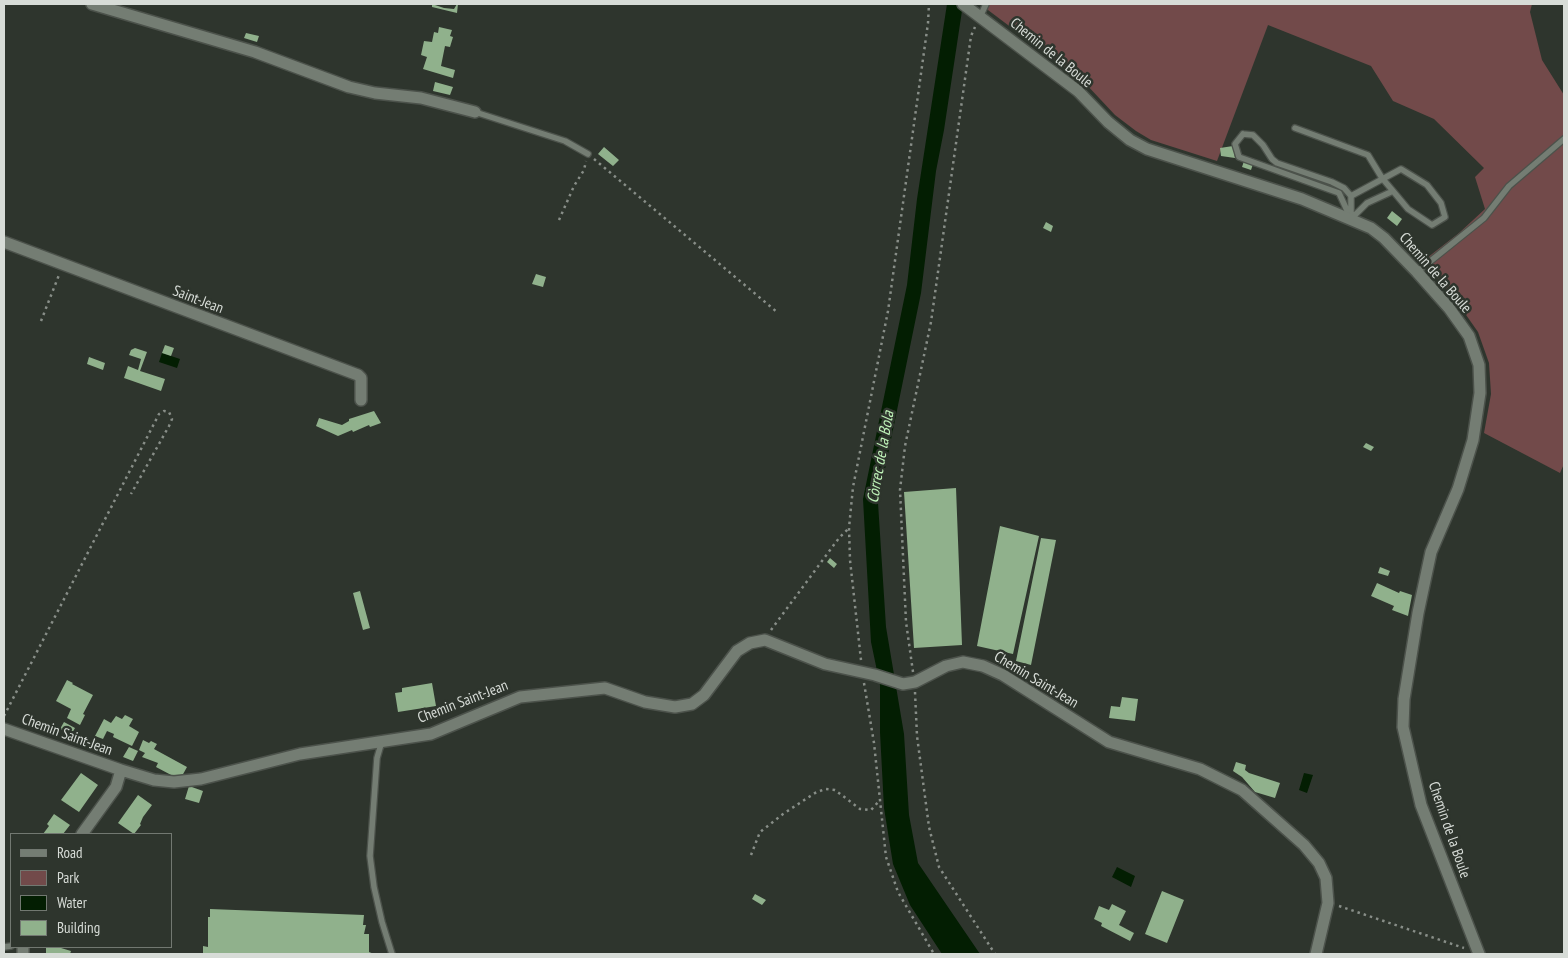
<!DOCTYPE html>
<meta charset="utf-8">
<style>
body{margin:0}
#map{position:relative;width:1568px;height:958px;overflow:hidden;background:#2e352d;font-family:"PT Sans Narrow",sans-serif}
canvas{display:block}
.frame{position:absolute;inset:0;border:5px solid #d7dcd7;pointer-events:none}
.legend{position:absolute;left:10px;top:833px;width:162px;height:115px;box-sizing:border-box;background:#2e352d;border:1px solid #727871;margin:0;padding:6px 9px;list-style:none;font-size:15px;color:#d7dcd7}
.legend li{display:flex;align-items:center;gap:10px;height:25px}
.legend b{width:25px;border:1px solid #727871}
</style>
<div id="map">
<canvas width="1568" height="958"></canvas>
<div class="frame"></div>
<ul class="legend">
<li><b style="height:6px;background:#747d73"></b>Road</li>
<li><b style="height:14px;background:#724a4a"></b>Park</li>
<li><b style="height:14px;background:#031e02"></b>Water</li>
<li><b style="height:14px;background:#90b18c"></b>Building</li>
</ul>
</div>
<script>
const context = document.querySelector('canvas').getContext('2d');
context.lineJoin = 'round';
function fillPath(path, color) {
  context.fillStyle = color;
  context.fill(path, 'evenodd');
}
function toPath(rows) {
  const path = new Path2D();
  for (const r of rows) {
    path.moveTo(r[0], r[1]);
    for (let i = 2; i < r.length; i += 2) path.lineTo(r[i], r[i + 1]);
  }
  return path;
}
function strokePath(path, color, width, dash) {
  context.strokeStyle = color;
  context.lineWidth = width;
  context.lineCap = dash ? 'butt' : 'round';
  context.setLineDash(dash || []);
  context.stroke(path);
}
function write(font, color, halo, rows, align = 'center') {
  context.font = font + ' "PT Sans Narrow",sans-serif';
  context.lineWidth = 5;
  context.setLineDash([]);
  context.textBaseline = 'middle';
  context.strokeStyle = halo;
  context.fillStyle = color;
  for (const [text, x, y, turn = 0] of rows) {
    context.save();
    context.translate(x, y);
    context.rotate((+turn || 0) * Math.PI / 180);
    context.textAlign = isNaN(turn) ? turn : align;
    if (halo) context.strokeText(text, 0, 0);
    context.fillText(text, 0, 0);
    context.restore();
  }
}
fillPath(toPath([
 [980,4,1532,4,1530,12,1542,60,1564,95,1564,464,1560,473,1484,433,1491,394,1489,363,1478,332,1457,302,1423,261,1459,233,1485,209,1475,177,1484,168,1434,119,1393,101,1371,66,1268,25,1217,161,1151,140,1136,131,1115,115,1085,83]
]), '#724a4a');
fillPath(toPath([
 [947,4,963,4,944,130,936,171,921,293,878,503,886,627,904,734,909,815,918,863,980,954,942,954,910,905,893,864,884,808,880,732,880,685,871,642,863,499,907,285,917,199],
 [162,353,180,359,177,368,159,362],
 [1304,773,1313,775,1307,793,1299,790],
 [1117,867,1135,876,1131,887,1112,877]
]), '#031e02');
fillPath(toPath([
 [432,4,444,8,454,9,457,4,458,4,457,13,432,7],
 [439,27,452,30,450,36,453,37,450,47,445,46,441,66,455,70,453,78,423,69,427,57,421,55,424,41,432,42,434,32,438,33],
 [246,33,259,36,257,42,244,38],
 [435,82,453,87,450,95,433,91],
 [1233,146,1235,158,1221,156,1220,148],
 [604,147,619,160,613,166,598,154],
 [1244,161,1253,164,1251,170,1242,167],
 [1392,211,1402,219,1397,226,1387,218],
 [1046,222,1053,226,1051,232,1043,228],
 [536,274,546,277,543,287,532,284],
 [165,345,174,348,171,356,162,353],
 [135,348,147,352,140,371,165,379,161,391,124,378,128,366,138,370,141,359,129,355,131,350],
 [89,357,105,363,103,370,87,364],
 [374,411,381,423,370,427,369,425,353,432,352,430,338,436,316,426,319,418,342,425,349,421,349,419],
 [1366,443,1374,447,1371,451,1363,447],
 [956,488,962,645,914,648,904,492],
 [1000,526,1039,536,1013,654,977,646],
 [1041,538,1056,540,1031,665,1016,661],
 [830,558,837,564,834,568,827,562],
 [1380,567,1390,571,1388,576,1378,573],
 [1377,583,1399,593,1400,591,1412,595,1408,616,1392,610,1394,606,1371,596],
 [360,591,370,628,363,630,353,593],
 [67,680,73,683,72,684,93,695,83,714,85,715,80,725,67,718,71,709,56,701],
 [432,683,436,706,398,712,395,693,402,692,402,688],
 [1122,697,1138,699,1135,721,1109,718,1111,706,1120,707],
 [125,715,133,719,129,726,139,732,132,746,113,737,114,734,107,731,103,739,95,736,104,719,111,723,116,716,122,719],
 [64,722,75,728,71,735,60,729],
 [143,740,149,743,151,741,157,744,154,749,187,767,182,776,173,776,156,767,158,763,142,757,145,753,139,750],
 [129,747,138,751,133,761,123,757],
 [1236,762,1246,765,1245,770,1249,773,1280,783,1275,798,1255,792,1242,777,1233,771],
 [81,773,98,785,79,812,61,800],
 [189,786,203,791,199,803,185,799],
 [138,795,152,805,143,817,140,824,141,825,134,834,118,823],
 [54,814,70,825,63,834,43,834,49,826,47,824],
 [1162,891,1184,900,1167,943,1145,934],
 [755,894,766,900,762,905,752,899],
 [1112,904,1126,911,1119,925,1134,933,1130,941,1101,926,1102,923,1094,919,1099,906,1109,910],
 [210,909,364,915,363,925,366,925,364,934,369,934,369,952,374,954,203,954,203,946,208,947,208,917,210,917],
 [46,947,61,947,61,948,71,951,70,954,46,954]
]), '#90b18c');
const service = toPath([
 [980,17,986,4],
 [475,112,565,141,588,154],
 [1295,128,1368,155,1382,178,1393,191],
 [1243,134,1253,135,1263,145,1272,159,1277,163,1332,182,1344,188,1351,196,1351,219,1339,193,1239,157,1235,144,1243,134],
 [1351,219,1367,203,1393,191,1408,209,1432,225,1445,217,1441,203,1427,185,1401,169,1351,196],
 [1417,272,1484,218,1509,186,1564,139],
 [382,741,377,758,370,856,374,887,382,922,392,954],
 [4,947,11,946]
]);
const minor = toPath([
 [92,4,255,52,349,87,375,93,421,98,475,112],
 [963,4,1078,91,1108,122,1130,140,1147,149,1302,199,1371,228,1384,238,1417,272,1449,308,1469,336,1479,365,1480,393,1473,440,1458,489,1431,552,1418,613,1404,699,1403,727,1421,805,1479,954],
 [4,242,358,375,361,378,361,400],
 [4,729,121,770,154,780,174,782,201,779,300,754,431,734,520,697,605,688,645,702,675,707,692,704,704,695,737,651,750,643,765,640,825,664,875,675,903,684,915,682,946,666,963,662,983,666,1003,675,1109,742,1200,769,1242,790,1304,845,1319,863,1326,878,1328,903,1316,954],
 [82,834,116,787,121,770],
 [23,954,23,947]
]);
strokePath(service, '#4c524b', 8);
strokePath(minor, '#4c524b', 14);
strokePath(toPath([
 [594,159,777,312],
 [559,220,574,186,584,170,586,161],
 [41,321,59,275],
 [771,630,839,538,849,528],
 [861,660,850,560,849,528,853,487,888,311,928,23,929,4],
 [913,672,906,622,900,490,905,446,931,322,971,36,975,27],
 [864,683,874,743,886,857,898,892,934,954],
 [915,692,917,736,929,827,939,867,995,954],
 [4,716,159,414,164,411,169,412,172,419,169,426,131,494],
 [751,855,760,832,783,814,815,793,825,789,835,790,860,809,871,810,880,800],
 [1339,906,1464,948]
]), '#888e88', 2.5, [2.5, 4]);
strokePath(service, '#747d73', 5.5);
strokePath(minor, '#747d73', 11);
write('15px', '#d7dcd7', '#2e352d', [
 ["Chemin de la Boule",1051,53,39],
 ["Chemin de la Boule",1435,273,49],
 ["Saint-Jean",198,300,21],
 ["Chemin Saint-Jean",1036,680,31],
 ["Chemin Saint-Jean",463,702,-21],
 ["Chemin Saint-Jean",67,735,20],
 ["Chemin de la Boule",1449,830,71]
]);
write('italic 16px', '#bff3b9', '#2e352d', [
 ["Còrrec de la Bola",881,457,-80]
]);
</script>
